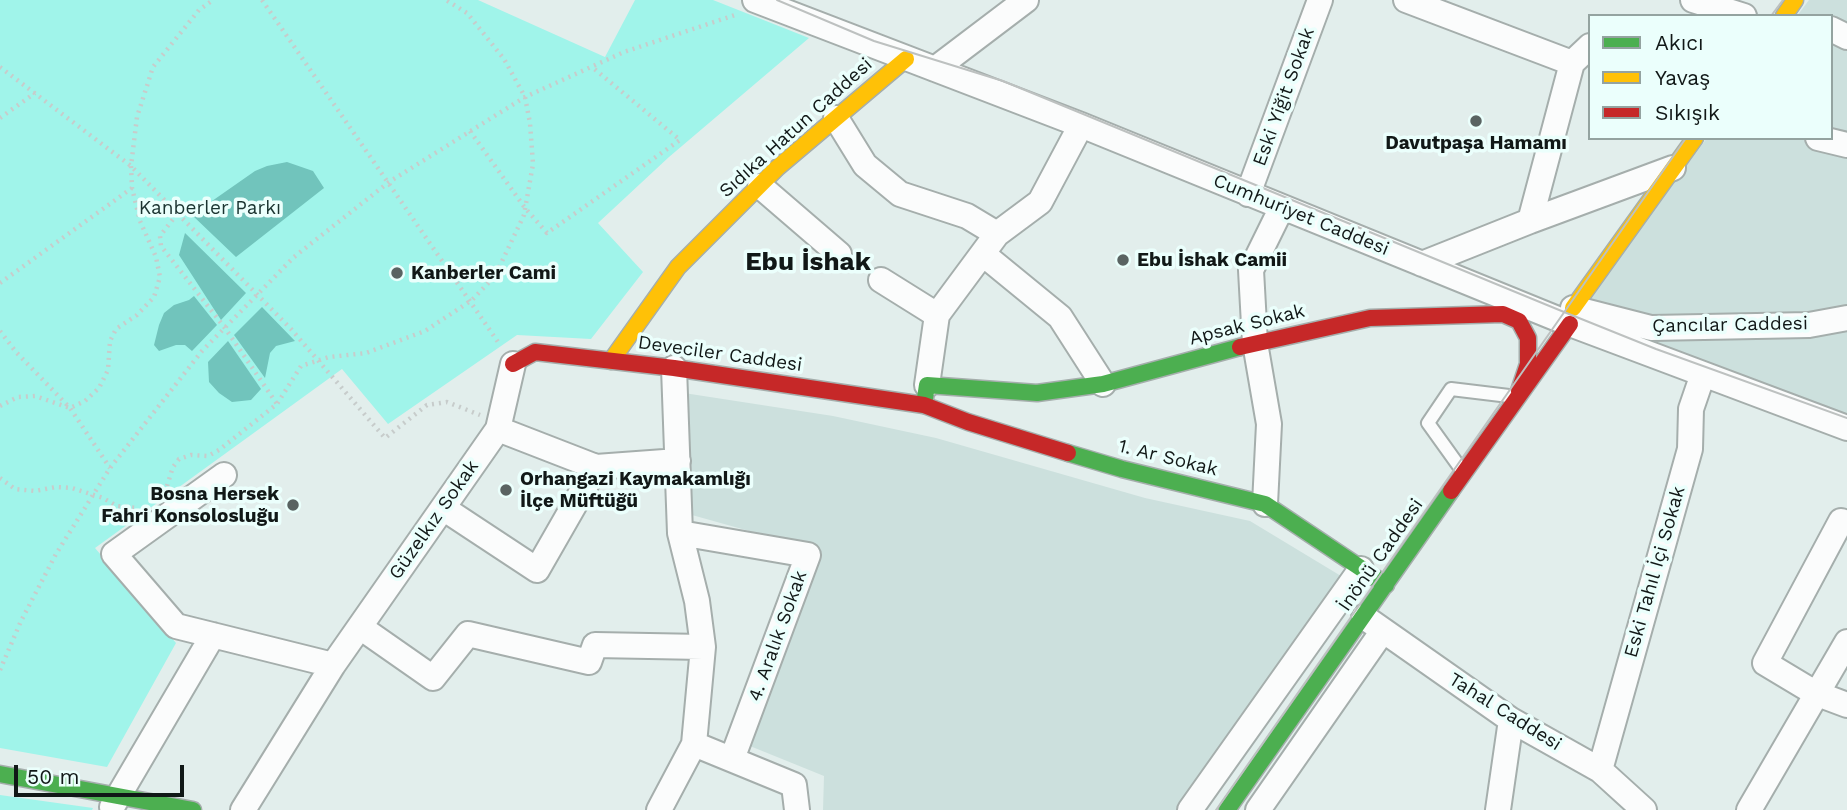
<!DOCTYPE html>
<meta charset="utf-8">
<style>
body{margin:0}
#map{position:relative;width:1847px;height:810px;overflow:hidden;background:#e2eeec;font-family:"Work Sans",sans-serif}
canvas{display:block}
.legend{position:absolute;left:1588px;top:14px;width:245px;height:126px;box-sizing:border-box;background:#ebfffc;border:2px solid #94a3a0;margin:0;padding:9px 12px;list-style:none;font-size:21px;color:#111817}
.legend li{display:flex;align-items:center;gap:14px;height:35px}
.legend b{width:35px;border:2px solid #94a3a0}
.scale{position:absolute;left:14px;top:765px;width:170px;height:32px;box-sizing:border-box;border:4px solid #111817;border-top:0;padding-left:9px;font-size:21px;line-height:24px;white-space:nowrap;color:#111817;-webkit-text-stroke:5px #ebfffc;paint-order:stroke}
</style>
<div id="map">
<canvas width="1847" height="810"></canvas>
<ul class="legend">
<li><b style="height:9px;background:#4caf50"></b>Akıcı</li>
<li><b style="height:9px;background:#ffc107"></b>Yavaş</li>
<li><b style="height:9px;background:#c62828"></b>Sıkışık</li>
</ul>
<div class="scale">50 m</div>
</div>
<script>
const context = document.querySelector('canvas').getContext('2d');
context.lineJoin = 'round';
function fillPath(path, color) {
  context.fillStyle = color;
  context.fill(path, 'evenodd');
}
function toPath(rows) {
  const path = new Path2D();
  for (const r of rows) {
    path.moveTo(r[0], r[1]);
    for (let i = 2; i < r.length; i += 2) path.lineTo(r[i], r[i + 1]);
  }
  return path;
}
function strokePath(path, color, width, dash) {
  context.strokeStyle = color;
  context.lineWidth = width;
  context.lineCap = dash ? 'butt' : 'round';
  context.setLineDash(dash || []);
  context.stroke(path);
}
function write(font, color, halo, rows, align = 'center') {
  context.font = font + ' "Work Sans",sans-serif';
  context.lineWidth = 7;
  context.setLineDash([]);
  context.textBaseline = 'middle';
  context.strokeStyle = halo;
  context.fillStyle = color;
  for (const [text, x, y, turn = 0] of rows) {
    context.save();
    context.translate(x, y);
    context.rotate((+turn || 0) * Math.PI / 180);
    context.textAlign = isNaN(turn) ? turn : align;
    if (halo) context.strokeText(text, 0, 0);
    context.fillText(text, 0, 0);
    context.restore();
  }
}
fillPath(toPath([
 [1809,0,1847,0,1847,424,1570,324,1707,138,1831,138,1831,16,1797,16],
 [684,393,833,416,936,438,1145,498,1250,521,1341,576,1184,810,823,810,824,776,745,744,817,550,692,515]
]), '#cce0dd');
fillPath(toPath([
 [0,0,478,0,605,57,635,0,713,0,809,38,669,157,598,223,643,272,591,339,517,335,388,424,342,369,95,548,176,643,107,767,0,748],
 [0,795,93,808,92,810,0,810]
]), '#a0f4ea');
fillPath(toPath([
 [287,162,313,171,324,188,236,257,192,215,255,171,267,166],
 [185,233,246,293,221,320,179,255],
 [194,296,217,325,192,351,185,345,176,345,159,351,154,345,159,325,164,313,174,305,189,300],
 [262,307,295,341,276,346,270,353,265,378,234,335],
 [228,341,261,389,251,400,232,402,219,393,209,382,208,362]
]), '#71c4bc');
const lane = toPath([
 [1461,469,1428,423,1451,389,1509,396]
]);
const street = toPath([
 [755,0,1081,125,1570,324,1847,428],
 [1406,0,1572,63],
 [1693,0,1744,16],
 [1831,29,1847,37],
 [935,69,1026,0],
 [836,118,865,165,900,194,967,216,997,234],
 [1818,138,1847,145],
 [760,186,839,254],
 [1248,194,1320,0],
 [1530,221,1572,63,1590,46],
 [983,254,1060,317,1103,384],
 [1422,264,1530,221,1673,168],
 [881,280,937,315],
 [1573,308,1651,328,1809,325,1847,318],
 [927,385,937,315,997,234,1040,202,1081,125],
 [498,429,596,467,678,461],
 [224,475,114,554,176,626,333,665],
 [1265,504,1269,424,1255,343,1251,270,1282,207],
 [443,508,537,570,596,467],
 [1847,523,1841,521,1765,663,1815,693,1847,705],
 [680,533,808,555,732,759],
 [1364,617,1511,720,1600,770,1644,810],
 [360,627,433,678,468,634,589,662,595,645,703,647],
 [694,744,794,785,797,810],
 [1600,770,1690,449,1691,409,1703,374],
 [112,807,213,635],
 [243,810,333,665,498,429,513,364],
 [659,810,694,744,703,647,697,601,680,533,674,368],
 [1190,810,1361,569],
 [1258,810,1382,632],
 [1498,810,1511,720],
 [1749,810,1847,642]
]);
const fast = toPath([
 [924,405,927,385,1037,393,1103,384,1240,347],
 [1068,453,1122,469,1265,504,1386,585],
 [0,774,193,810],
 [1227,810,1451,491]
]);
const slow = toPath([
 [1784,16,1795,0],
 [1573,308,1695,138],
 [611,361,678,267,777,168,906,59]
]);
const jam = toPath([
 [1240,347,1370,318,1503,314,1519,321,1528,338,1528,364,1519,391],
 [513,364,535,352,674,368,924,405,968,422,1068,453],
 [1451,491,1570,324]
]);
strokePath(lane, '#a5aeac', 16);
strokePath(street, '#a5aeac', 28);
strokePath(fast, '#a5aeac', 19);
strokePath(slow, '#a5aeac', 19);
strokePath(jam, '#a5aeac', 19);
strokePath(toPath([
 [262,0,498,342],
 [0,67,131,166,291,329,385,438,427,405,447,402,480,415],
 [0,118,35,93],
 [470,131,525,208,547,233,680,140,592,67],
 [177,214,160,236,161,246,225,328,277,404],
 [0,283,132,188],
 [0,331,16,352,70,408,110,468],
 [0,406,18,397,35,396,70,408,85,401,99,388,108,370,110,341,116,329,137,315,154,297,160,277,156,257,140,221,132,188,131,166,137,117,153,67,199,10,213,0],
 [0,478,15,489,35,491,56,487,72,488,103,498,117,506,136,508],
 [167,486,173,467,179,459,191,455,208,456,219,450,277,404,301,366,329,357,366,353,425,331,472,300,495,276,524,215,533,164,530,123,525,97,504,59,467,13,446,0],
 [0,670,21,621,56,554,110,468,202,351,294,257,389,182,525,97,624,52,738,14]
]), '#c7cccb', 4.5, [2, 5]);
strokePath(lane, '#fbfcfc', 12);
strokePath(street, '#fbfcfc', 24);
strokePath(fast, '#4caf50', 16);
strokePath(slow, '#ffc107', 16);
strokePath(jam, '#c62828', 16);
strokePath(toPath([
 [777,0,874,41,1003,81,1564,312,1656,349,1847,418],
 [1771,16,1783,0],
 [1216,810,1686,138]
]), '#bdc1c0', 2);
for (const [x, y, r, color] of [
 [1476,121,7,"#5a6362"],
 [1123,260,7,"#5a6362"],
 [397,273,7,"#5a6362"],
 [506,490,7,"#5a6362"],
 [293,505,7,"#5a6362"]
]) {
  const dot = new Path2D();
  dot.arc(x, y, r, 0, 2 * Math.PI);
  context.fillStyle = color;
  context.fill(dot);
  strokePath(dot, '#ebfffc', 2.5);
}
write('19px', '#111817', '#ebfffc', [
 ["Eski Yiğit Sokak",1284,97,-70],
 ["Sıdıka Hatun Caddesi",796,128,-42],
 ["Cumhuriyet Caddesi",1301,215,22],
 ["Apsak Sokak",1247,325,-14],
 ["Çancılar Caddesi",1730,325,-1],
 ["Deveciler Caddesi",720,354,8],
 ["1. Ar Sokak",1168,458,14],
 ["Güzelkız Sokak",434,520,-55],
 ["İnönü Caddesi",1381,555,-55],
 ["Eski Tahıl İçi Sokak",1655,572,-74],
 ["4. Aralık Sokak",778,636,-70],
 ["Tahal Caddesi",1505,712,32]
]);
write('bold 19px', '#111817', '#ebfffc', [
 ["Davutpaşa Hamamı",1476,143,"center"],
 ["Ebu İshak Camii",1137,260],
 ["Kanberler Cami",411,273],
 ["Orhangazi Kaymakamlığı",520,479],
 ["İlçe Müftüğü",520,501],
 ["Bosna Hersek",279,494,"right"],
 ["Fahri Konsolosluğu",279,516,"right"]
], 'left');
write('19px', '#1a3330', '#ebfffc', [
 ["Kanberler Parkı",210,208]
]);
write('bold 26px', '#111817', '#ebfffc', [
 ["Ebu İshak",808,262]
]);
</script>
